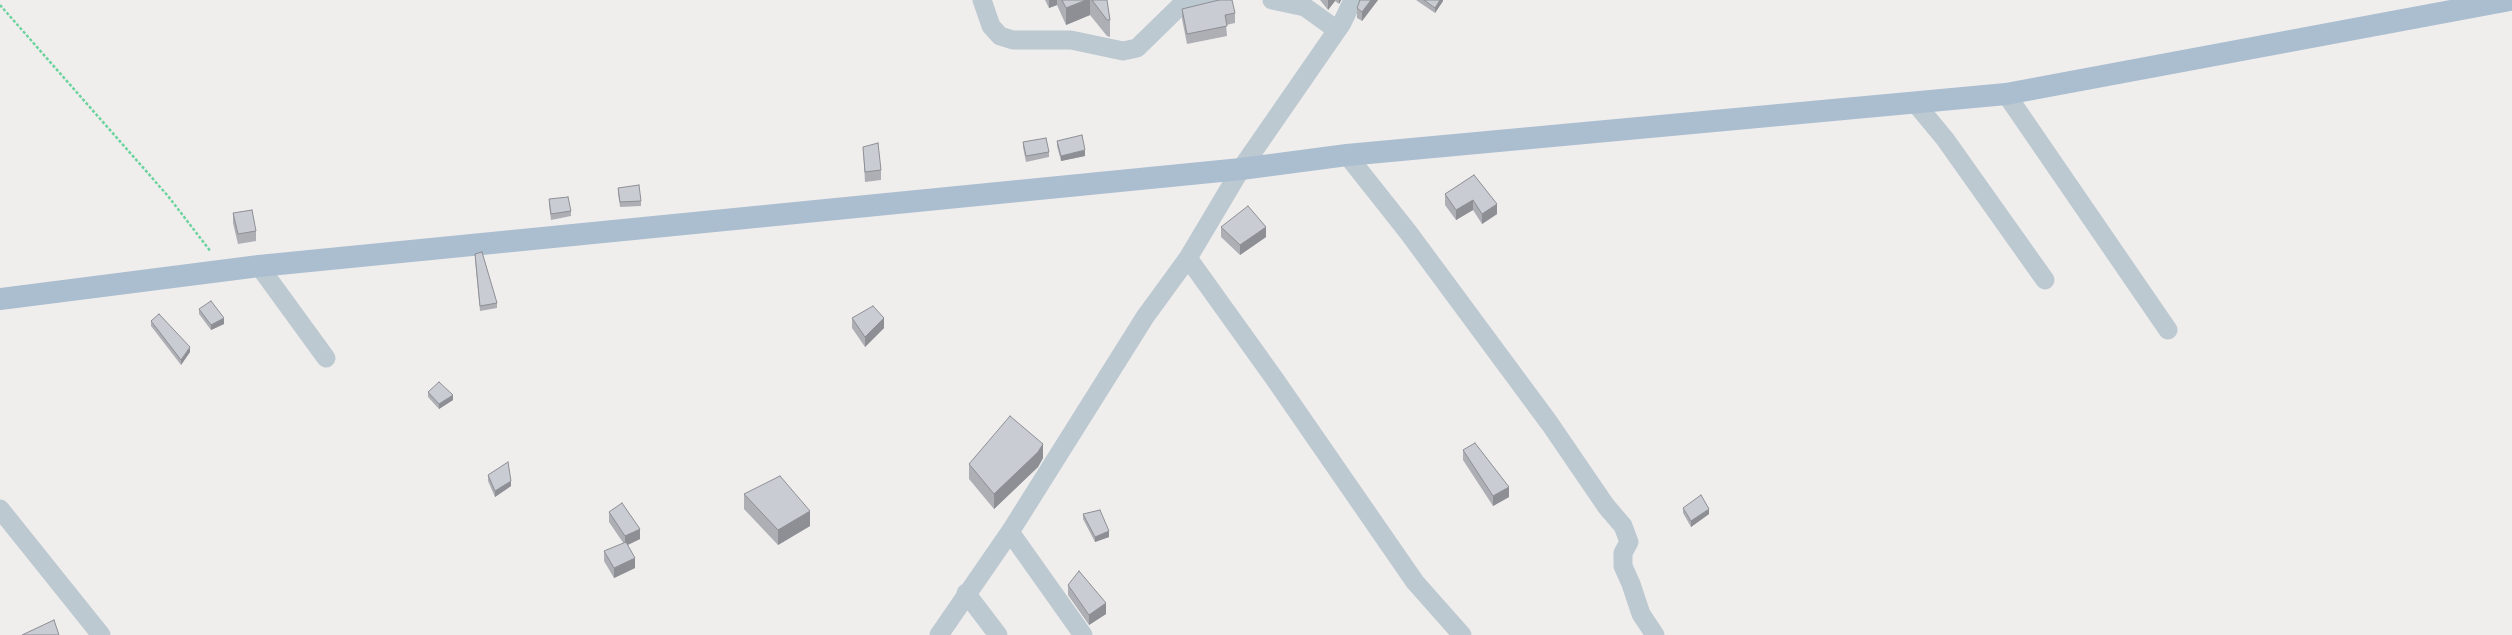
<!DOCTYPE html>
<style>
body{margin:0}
canvas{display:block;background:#f0eded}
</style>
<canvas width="2512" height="635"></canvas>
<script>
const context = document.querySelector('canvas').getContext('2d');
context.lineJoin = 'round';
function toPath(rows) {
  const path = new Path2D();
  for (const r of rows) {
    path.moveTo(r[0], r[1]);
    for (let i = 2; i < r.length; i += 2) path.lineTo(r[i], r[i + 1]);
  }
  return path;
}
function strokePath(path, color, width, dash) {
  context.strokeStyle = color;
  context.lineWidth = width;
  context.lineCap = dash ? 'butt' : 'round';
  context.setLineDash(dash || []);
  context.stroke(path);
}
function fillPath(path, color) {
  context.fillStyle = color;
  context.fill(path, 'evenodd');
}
strokePath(toPath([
 [0,5,168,196,211,252]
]), '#6bd49d', 2.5, [3, 2]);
strokePath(toPath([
 [982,0,991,26,1000,36,1013,40,1071,40,1123,51,1137,48,1179,7,1219,0],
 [1272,0,1305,7,1337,30],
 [2006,94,2168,330],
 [1916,104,1945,139,2045,280],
 [1347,155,1408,232,1550,424,1606,506,1623,526,1629,542,1623,553,1623,566,1631,584,1641,614,1655,635],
 [1188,258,1274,378,1415,582,1462,635],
 [259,266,326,358],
 [0,509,101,635],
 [1010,532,1083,635],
 [966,593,998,635],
 [939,635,1010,532,1145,317,1188,258,1241,169,1342,23,1353,0]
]), '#bcc9d1', 19);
strokePath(toPath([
 [0,299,259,266,1241,169,1347,155,2006,94,2510,0]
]), '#aabed0', 22);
fillPath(toPath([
 [1045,0,1107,0,1110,20,1110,37,1107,36,1090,15,1066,25,1057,5,1049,8],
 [1320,0,1341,0,1339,4,1335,1,1328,10],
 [1378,0,1362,21,1357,18,1357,8],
 [1416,0,1443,0,1443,1,1435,13],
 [1182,9,1235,13,1235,23,1226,25,1227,36,1187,44,1182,19],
 [1057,141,1085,156,1061,161,1057,146],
 [1023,142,1049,152,1049,157,1026,162,1023,147],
 [863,147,881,170,881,180,865,182],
 [1474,175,1497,214,1482,224,1473,210,1456,220,1445,205,1445,194],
 [618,188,641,201,641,206,620,207,618,193],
 [549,199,571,211,571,216,551,220,549,205],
 [233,213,256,231,256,241,238,244,233,223],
 [1221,227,1266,237,1240,255,1221,237],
 [475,254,497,303,497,308,480,311,475,259],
 [199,309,224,324,211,330,199,314],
 [852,318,884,328,865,347,852,328],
 [151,321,190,352,181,365,151,326],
 [428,392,453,400,439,409,428,397],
 [1463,450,1509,497,1493,506,1463,460],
 [1043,458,1038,467,994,509,969,479,969,464],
 [488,475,511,486,495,497,488,481],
 [744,494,810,526,778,545,744,509],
 [1683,508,1709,514,1691,527,1683,513],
 [609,512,640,539,628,545,635,568,614,578,604,561,604,551,624,544,609,522],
 [1083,514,1109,537,1095,542,1083,519],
 [1068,585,1106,614,1089,625,1068,595]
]), '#adafb5');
fillPath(toPath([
 [1049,0,1057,0,1057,5,1049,8],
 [1086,0,1090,0,1090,15,1066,25,1066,8],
 [1328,0,1335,0,1335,1,1328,10],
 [1339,0,1341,0,1339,4],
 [1371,0,1378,0,1362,21,1362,12],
 [1440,0,1443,0,1443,1,1435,13,1435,8],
 [1085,150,1085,156,1061,161,1061,156],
 [1473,200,1473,210,1456,220,1456,210],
 [1497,204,1497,214,1482,224,1482,214],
 [1266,227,1266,237,1240,255,1240,245],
 [224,318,224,324,211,330,211,325],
 [884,318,884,328,865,347,865,337],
 [190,347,190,352,181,365,181,360],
 [453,395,453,400,439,409,439,404],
 [1043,444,1043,458,1038,467,994,509,994,494],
 [511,481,511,486,495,497,495,491],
 [1509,487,1509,497,1493,506,1493,496],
 [1709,509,1709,514,1691,527,1691,521],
 [810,511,810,526,778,545,778,530],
 [640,529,640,539,625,546,625,536],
 [1109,531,1109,537,1095,542,1095,537],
 [635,558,635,568,614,578,614,568],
 [1106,603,1106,614,1089,625,1089,615]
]), '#8d8f94');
const building = toPath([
 [1062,0,1086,0,1066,8,1062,0],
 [1092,0,1107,0,1110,20,1107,20,1092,0],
 [1219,0,1232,0,1235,13,1225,15,1227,26,1187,34,1182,9,1219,0],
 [1360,0,1371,0,1362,12,1357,8,1360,0],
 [1424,0,1440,0,1435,8,1424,0],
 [1082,135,1085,150,1061,156,1057,141,1082,135],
 [1046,138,1049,152,1026,156,1023,142,1046,138],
 [878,143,881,170,865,172,863,147,878,143],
 [1474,175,1497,204,1482,214,1473,200,1456,210,1445,194,1474,175],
 [639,185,641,201,620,202,618,188,639,185],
 [568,197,571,211,551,214,549,199,568,197],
 [1248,206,1266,227,1240,245,1221,227,1248,206],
 [252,210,256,231,238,234,233,213,252,210],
 [482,252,497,303,480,306,475,254,482,252],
 [211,301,224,318,211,325,199,309,211,301],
 [873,306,884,318,865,337,852,318,873,306],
 [159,314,190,347,181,360,151,321,159,314],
 [439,382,453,395,439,404,428,392,439,382],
 [1010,416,1043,444,1038,452,994,494,969,464,1010,416],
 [1475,443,1509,487,1493,496,1463,450,1475,443],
 [508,462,511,481,495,491,488,475,508,462],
 [780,476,810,511,778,530,744,494,780,476],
 [1701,495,1709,509,1691,521,1683,508,1701,495],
 [622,503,640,529,625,536,609,512,622,503],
 [1100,510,1109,531,1095,537,1083,514,1100,510],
 [626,542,635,558,614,568,604,551,626,542],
 [1079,571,1106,603,1089,615,1068,585,1079,571],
 [54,620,59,635,22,635,54,620]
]);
fillPath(building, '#c9ccd3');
strokePath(building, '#8d8f94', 1);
</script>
